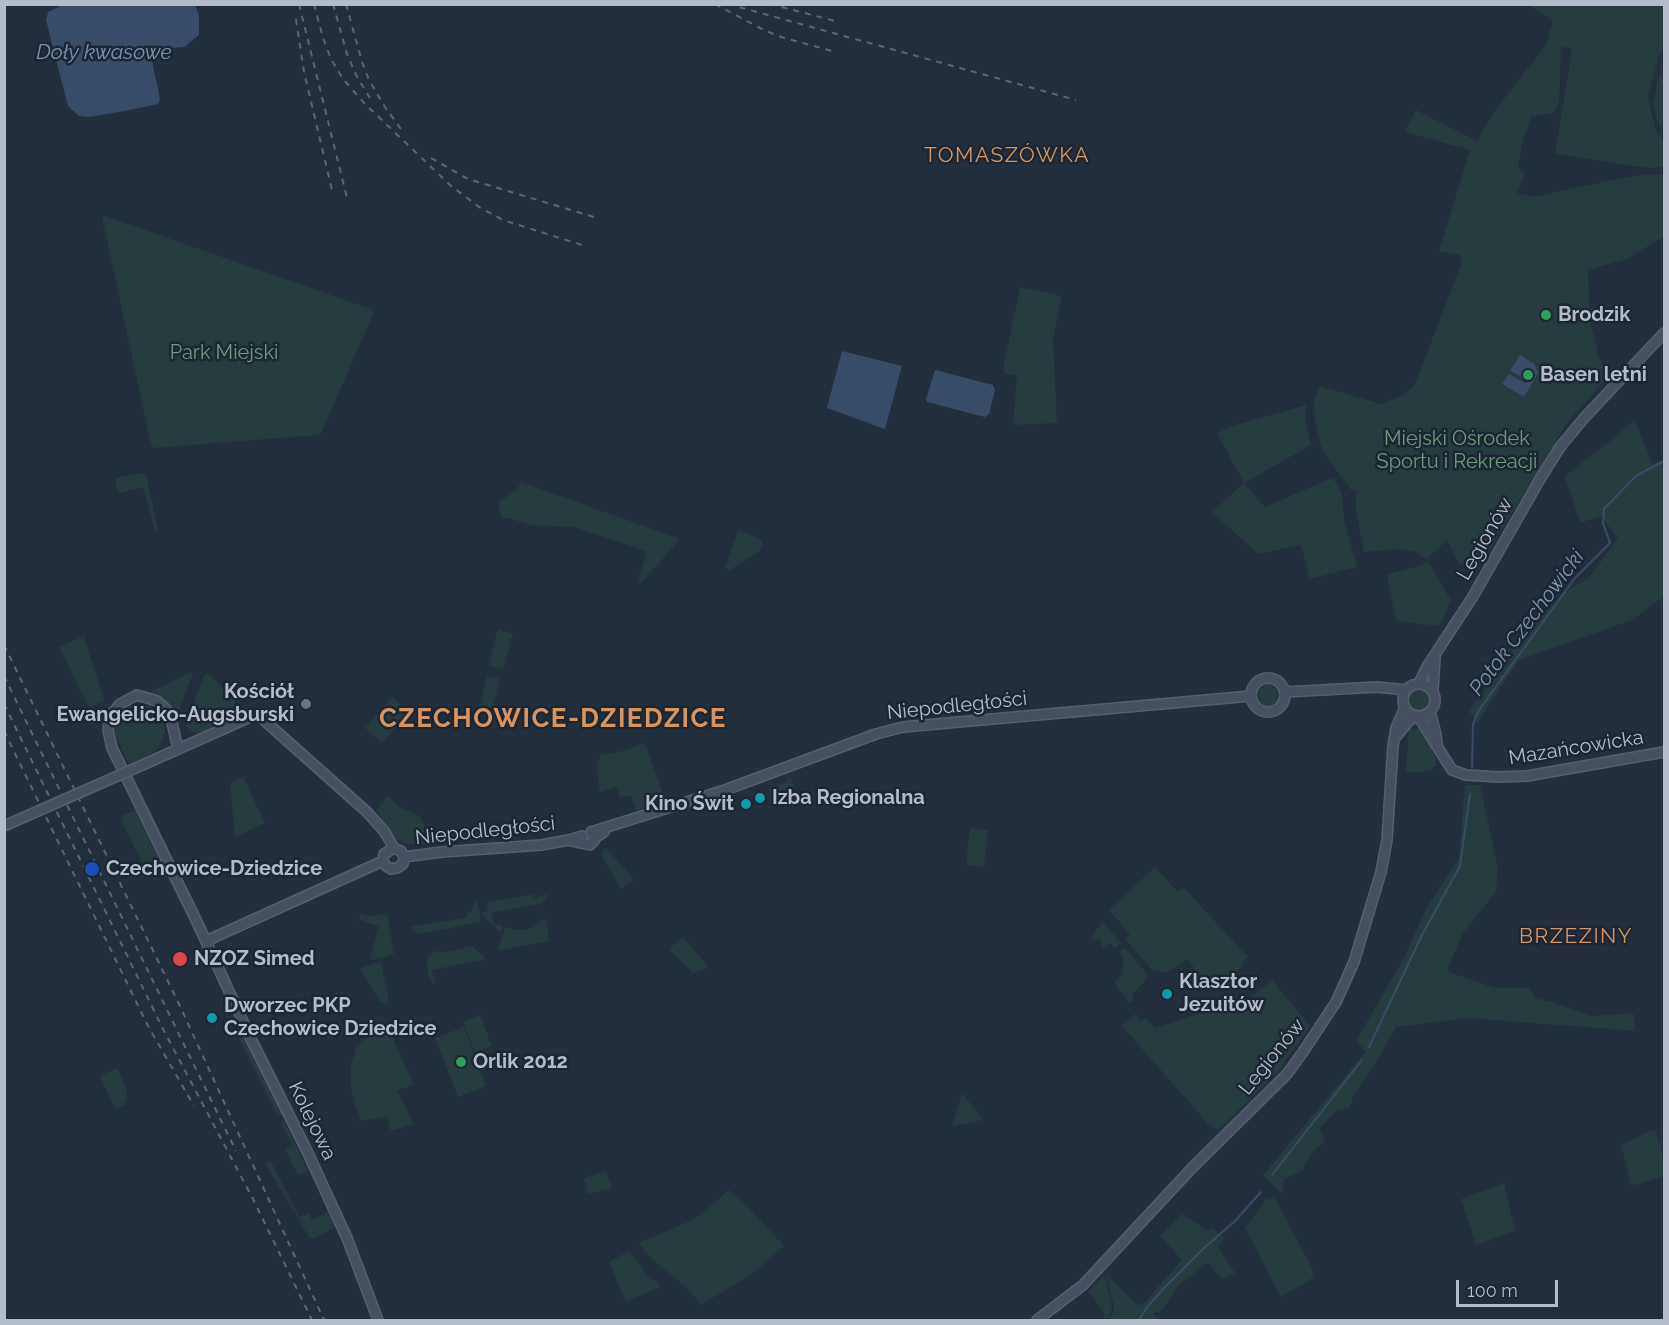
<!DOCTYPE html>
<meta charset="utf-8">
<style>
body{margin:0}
#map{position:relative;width:1669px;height:1325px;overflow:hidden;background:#242f3e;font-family:Raleway,sans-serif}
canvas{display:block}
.frame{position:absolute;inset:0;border:6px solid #b4bcc9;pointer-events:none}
.scale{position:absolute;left:1456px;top:1280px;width:102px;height:27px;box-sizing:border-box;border:3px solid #b4bcc9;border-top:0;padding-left:8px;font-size:18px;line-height:21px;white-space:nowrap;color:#b4bcc9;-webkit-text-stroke:4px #1d2633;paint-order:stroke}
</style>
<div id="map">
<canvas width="1669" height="1325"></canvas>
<div class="frame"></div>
<div class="scale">100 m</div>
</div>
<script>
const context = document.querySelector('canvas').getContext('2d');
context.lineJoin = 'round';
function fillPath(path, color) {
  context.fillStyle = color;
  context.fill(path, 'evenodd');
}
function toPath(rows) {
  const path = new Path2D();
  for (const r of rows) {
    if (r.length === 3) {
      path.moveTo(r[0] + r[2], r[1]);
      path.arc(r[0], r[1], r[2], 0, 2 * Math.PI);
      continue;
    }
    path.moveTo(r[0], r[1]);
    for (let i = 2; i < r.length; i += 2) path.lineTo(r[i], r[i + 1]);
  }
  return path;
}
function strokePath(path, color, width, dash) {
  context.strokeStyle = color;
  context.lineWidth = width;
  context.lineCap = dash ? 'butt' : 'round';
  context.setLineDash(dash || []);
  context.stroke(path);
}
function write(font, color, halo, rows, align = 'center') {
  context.font = font + ' Raleway,sans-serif';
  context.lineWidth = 5;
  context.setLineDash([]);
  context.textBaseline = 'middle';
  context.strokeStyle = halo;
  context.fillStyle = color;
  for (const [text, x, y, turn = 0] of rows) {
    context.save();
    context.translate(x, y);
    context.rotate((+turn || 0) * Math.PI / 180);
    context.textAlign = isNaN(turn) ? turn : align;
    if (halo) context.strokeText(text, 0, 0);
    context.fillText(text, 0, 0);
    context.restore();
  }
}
fillPath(toPath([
 [1529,5,1664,5,1664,49,1660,52,1648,97,1656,130,1664,142,1664,167,1648,168,1555,154,1572,50,1561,46,1559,102,1553,113,1531,117,1523,140,1518,166,1525,173,1517,193,1534,197,1583,186,1640,175,1664,174,1664,236,1627,259,1588,270,1590,321,1599,358,1610,374,1567,423,1477,570,1470,571,1458,562,1447,540,1427,559,1451,601,1439,626,1396,621,1387,574,1422,565,1427,560,1416,552,1400,549,1364,552,1356,510,1356,494,1358,491,1351,490,1322,450,1315,422,1314,402,1319,386,1381,404,1404,395,1415,384,1461,265,1460,255,1439,251,1470,150,1404,132,1416,110,1477,141,1494,112,1546,45,1553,20],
 [1664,67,1664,133,1656,117,1654,105,1657,83],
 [105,216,371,309,374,312,321,433,317,435,155,448,151,445,102,217],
 [1020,287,1062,296,1053,339,1057,423,1013,425,1017,376,1005,374,1003,369],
 [1306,405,1305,418,1311,445,1244,483,1265,507,1332,478,1338,485,1342,494,1344,520,1357,567,1310,579,1301,545,1258,554,1212,512,1244,483,1217,433,1232,426],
 [1634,420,1653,464,1664,459,1664,596,1632,620,1519,660,1477,723,1469,711,1526,631,1565,592,1589,578,1618,538,1601,516,1580,523,1565,476,1609,442],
 [141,473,146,475,158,530,155,531,143,487,119,493,116,489,116,478],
 [521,482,680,539,642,582,637,584,646,555,644,550,573,527,531,525,508,518,502,519,498,502,517,490],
 [738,530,757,537,762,541,762,545,759,551,730,570,725,568],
 [498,629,513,634,503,670,489,665],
 [84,636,104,700,89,708,59,647],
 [191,672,193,674,176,717,166,702,149,693],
 [208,673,235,701,235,718,200,733,191,732,187,728,186,722,204,676],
 [487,676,500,679,489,720,485,718,480,707],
 [1268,695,13],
 [1420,699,12],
 [392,697,409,712,382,743,365,728],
 [135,704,152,707,161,715,165,727,165,733,159,747,153,753,129,764,117,739,114,729,122,711],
 [1409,729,1424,730,1436,760,1436,765,1431,771,1408,773,1406,771],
 [645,743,665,800,636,810,631,795,620,797,617,786,600,792,597,769,600,755,622,751],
 [790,776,797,794,773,801,769,788,787,781,787,777],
 [243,777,265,823,235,837,230,783],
 [1465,785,1480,785,1498,869,1496,892,1462,934,1447,971,1494,988,1530,988,1534,998,1553,1002,1590,1016,1633,1013,1636,1031,1467,1018,1396,1027,1373,1067,1354,1095,1349,1108,1337,1110,1319,1129,1325,1141,1310,1155,1302,1171,1284,1179,1282,1194,1263,1175,1366,1051,1356,1041,1404,958,1426,909,1459,858],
 [388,796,399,806,420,817,425,827,427,844,407,844,401,842,394,837,376,810],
 [135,810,160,862,143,870,142,863,121,820,122,816],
 [970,828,988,830,984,867,966,865],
 [606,848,634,879,621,889,601,854],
 [1155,867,1177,891,1184,888,1248,957,1241,964,1243,966,1223,985,1217,987,1209,986,1187,959,1168,972,1153,971,1125,939,1130,934,1109,910],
 [533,894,534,898,547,894,547,899,543,900,543,903,491,913,494,925,503,925,501,932,482,916,481,912,488,911,486,903],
 [477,899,481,922,419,934,410,926,467,918,467,913,470,912],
 [361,913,367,916,387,914,394,954,372,960,370,958,379,926,359,920],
 [546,919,549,941,497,951,505,928,508,927,513,930,526,930,534,926,538,921],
 [1103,922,1121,943,1115,948,1110,943,1104,948,1101,945,1101,939,1093,940,1091,936],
 [683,937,707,965,707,968,693,973,669,949],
 [472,946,487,959,432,970,435,984,433,984,428,974,427,959,436,950,440,953],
 [1125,948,1147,974,1146,980,1131,995,1134,999,1130,1003,1114,983,1121,975,1124,960,1120,952],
 [381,962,389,1002,385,1004,380,1002,360,968],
 [1272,980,1310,1026,1280,1069,1221,1128,1216,1129,1211,1127,1121,1025,1135,1014,1141,1021,1146,1018,1155,1028,1198,1014,1213,997,1230,1014],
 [480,1015,492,1046,475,1052,463,1022],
 [384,1020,414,1084,397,1091,414,1124,391,1131,387,1117,360,1121,351,1089,351,1066,356,1047],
 [464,1027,486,1086,458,1097,435,1038],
 [242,1034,282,1114,278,1116,238,1036],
 [117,1068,126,1088,127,1096,124,1106,115,1109,100,1076],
 [962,1093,983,1120,952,1126],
 [284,1121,308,1170,298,1176,285,1149,292,1146,281,1122],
 [1652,1130,1656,1132,1660,1144,1664,1165,1664,1176,1631,1186,1621,1145],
 [270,1160,299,1217,309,1213,312,1220,328,1212,335,1227,313,1239,309,1237,265,1163],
 [606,1171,612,1188,588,1194,584,1178],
 [1504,1183,1515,1231,1476,1245,1461,1199],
 [729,1190,746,1205,784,1246,755,1272,701,1305,687,1288,654,1261,638,1243,695,1219],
 [1274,1196,1313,1270,1313,1276,1309,1281,1281,1297,1245,1228,1267,1198,1271,1200],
 [1182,1214,1208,1231,1211,1228,1225,1238,1218,1247,1235,1273,1222,1280,1208,1262,1179,1285,1162,1310,1153,1313,1158,1320,1108,1320,1114,1312,1114,1306,1106,1274,1138,1305,1143,1304,1182,1260,1160,1236],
 [629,1251,647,1275,661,1286,626,1302,609,1262],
 [1102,1277,1106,1280,1112,1306,1111,1312,1105,1320,1103,1311,1088,1292]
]), '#263c3f');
fillPath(toPath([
 [63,5,195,5,199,16,199,35,184,47,170,48,152,61,160,99,158,104,125,111,89,117,79,116,68,106,46,20,48,12],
 [842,351,902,366,885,429,827,408],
 [1520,355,1534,364,1538,373,1524,397,1502,384,1509,374,1525,383,1529,382,1527,377,1524,378,1510,371],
 [935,370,993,385,995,390,989,414,985,417,927,402,926,399]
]), '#394c67');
strokePath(toPath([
 [1472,767,1473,724,1479,710,1575,578,1610,543,1603,523,1604,509,1636,476,1664,461],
 [1369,1047,1422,935,1460,866,1470,794],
 [1272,1175,1362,1060],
 [1139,1320,1148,1306,1165,1287,1204,1248,1235,1221,1261,1192]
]), '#394c67', 2);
const secondary = toPath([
 [1268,695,17],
 [1419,683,1428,665,1472,598,1540,479,1560,447,1585,417,1664,333],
 [1419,700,16],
 [1433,690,1435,657],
 [1285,692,1377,687,1406,690],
 [1430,712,1436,734,1437,745],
 [1418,716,1452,770,1466,775,1498,777,1527,776,1664,752],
 [1395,738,1408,722,1416,716],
 [178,749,171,718,166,709,157,701,137,695,120,704,110,716,108,730,112,748,197,922,252,1041,307,1151,347,1238,378,1320],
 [138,767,257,714,367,812,384,831,394,848,401,851,404,857],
 [591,832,725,790,876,734,903,727,1251,696],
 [571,841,590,845,594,841,595,838,604,832],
 [394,848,384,854,383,861,386,866,391,869,397,868,403,864,404,857],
 [404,857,442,852,541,845,569,840,582,836],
 [206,941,383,861],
 [1037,1320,1083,1285,1192,1168,1287,1074,1303,1052,1336,1002,1354,962,1381,872,1387,840,1393,746,1396,728,1405,707]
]);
strokePath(secondary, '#565f6c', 12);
strokePath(secondary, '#465061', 9);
strokePath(toPath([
 [299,4,347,198],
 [314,4,323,38,331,59,343,79,365,104,450,185,479,207,503,220,585,246],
 [333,4,347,54,357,77,370,98],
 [346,4,362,62,369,80,385,107,403,132],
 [715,4,764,30,781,37,832,51],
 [728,4,1076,100],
 [770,4,839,22],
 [296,19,304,72,332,190],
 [431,158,468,179,594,217],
 [4,645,179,1004,324,1320],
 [4,676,236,1151],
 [4,704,164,1031,253,1199,312,1320],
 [4,731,148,1026,194,1106]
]), '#5a6575', 2, [6, 6]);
const secondaryBridge = toPath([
 [4,826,138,767]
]);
strokePath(secondaryBridge, '#565f6c', 12, []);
strokePath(secondaryBridge, '#465061', 9);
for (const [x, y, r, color] of [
 [1546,315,6,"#2e9e5b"],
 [1528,375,6,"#2e9e5b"],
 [306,704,6,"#6b7280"],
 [760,798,6,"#0f9aa8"],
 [746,804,6,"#0f9aa8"],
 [92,869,8,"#1a4fb4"],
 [180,959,8,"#e0444e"],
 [1167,994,6,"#0f9aa8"],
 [212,1018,6,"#0f9aa8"],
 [461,1062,6,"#2e9e5b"]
]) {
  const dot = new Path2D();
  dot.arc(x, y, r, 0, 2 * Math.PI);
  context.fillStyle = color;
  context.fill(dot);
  strokePath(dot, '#1d2633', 2);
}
write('bold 20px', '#b4bcc9', '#1d2633', [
 ["Brodzik",1558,315],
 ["Basen letni",1540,375],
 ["Kościół",294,692,"right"],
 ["Ewangelicko-Augsburski",294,715,"right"],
 ["Izba Regionalna",772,798],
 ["Kino Świt",734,804,"right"],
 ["Czechowice-Dziedzice",106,869],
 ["NZOZ Simed",194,959],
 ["Klasztor",1179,982],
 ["Jezuitów",1179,1005],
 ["Dworzec PKP",224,1006],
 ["Czechowice Dziedzice",224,1029],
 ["Orlik 2012",473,1062]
], 'left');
write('20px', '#6b9a76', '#1d2633', [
 ["Park Miejski",224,353],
 ["Miejski Ośrodek",1457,439],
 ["Sportu i Rekreacji",1457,462]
]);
write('20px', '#b4bcc9', '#1d2633', [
 ["Legionów",1485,539,-60],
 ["Niepodległości",957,706,-6],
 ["Mazańcowicka",1576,748,-9],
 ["Niepodległości",485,831,-6],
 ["Legionów",1272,1057,-51],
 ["Kolejowa",312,1121,64]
]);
write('italic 21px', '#7c92b1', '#1d2633', [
 ["Doły kwasowe",104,53],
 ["Potok Czechowicki",1527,623,-53]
]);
context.letterSpacing = '1.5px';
write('21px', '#d59563', '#1d2633', [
 ["TOMASZÓWKA",1007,156],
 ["BRZEZINY",1576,937]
]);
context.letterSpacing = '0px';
context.letterSpacing = '1.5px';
write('bold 26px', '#d59563', '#1d2633', [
 ["CZECHOWICE-DZIEDZICE",553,719]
]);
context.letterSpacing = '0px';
</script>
